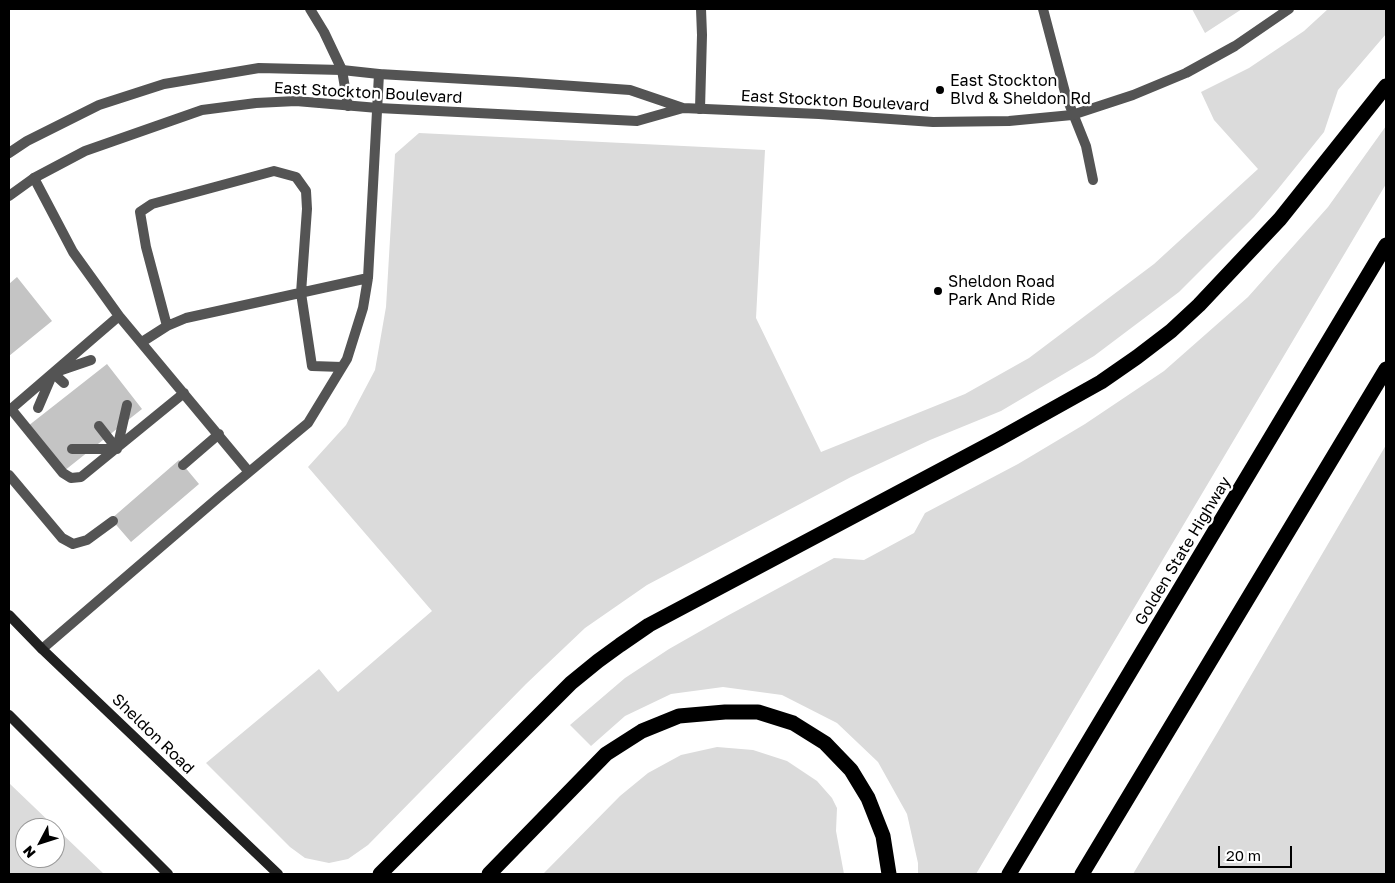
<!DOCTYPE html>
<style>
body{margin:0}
#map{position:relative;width:1395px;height:883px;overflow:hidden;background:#fff;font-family:"Golos Text",sans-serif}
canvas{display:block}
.frame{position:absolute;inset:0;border:10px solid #000;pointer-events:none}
.north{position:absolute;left:15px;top:818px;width:50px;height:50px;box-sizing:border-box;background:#fff;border:1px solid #999;border-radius:50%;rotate:230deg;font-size:14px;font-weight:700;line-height:20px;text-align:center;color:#000}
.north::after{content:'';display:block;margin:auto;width:18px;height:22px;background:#000;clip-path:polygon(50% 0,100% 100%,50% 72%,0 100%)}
.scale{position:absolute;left:1218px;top:846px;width:74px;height:22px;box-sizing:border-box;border:2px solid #000;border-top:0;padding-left:6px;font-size:15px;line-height:18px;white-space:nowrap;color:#000;-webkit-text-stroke:4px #fff;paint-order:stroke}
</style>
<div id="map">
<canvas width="1395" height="883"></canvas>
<div class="frame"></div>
<div class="north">N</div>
<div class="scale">20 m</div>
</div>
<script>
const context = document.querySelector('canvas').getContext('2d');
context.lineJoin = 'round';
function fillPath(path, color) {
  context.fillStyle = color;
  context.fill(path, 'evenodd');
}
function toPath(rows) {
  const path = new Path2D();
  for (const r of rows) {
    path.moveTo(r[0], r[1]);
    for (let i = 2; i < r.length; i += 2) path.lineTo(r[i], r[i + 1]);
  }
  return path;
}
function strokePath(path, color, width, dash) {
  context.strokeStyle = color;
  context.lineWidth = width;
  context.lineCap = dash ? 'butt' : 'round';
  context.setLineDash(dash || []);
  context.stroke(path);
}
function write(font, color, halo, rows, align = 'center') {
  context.font = font + ' "Golos Text",sans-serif';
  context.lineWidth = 4.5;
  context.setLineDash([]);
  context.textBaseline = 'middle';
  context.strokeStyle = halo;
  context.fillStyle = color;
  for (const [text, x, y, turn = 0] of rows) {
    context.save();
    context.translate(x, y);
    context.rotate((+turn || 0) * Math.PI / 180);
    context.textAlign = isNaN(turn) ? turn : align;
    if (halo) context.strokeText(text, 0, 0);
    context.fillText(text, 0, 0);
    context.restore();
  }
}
fillPath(toPath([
 [1192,9,1242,9,1205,33],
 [1328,9,1386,9,1386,34,1338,90,1324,132,1278,189,1254,217,1179,292,1094,356,1001,411,930,440,851,477,647,585,585,628,526,684,368,845,348,859,329,863,305,858,290,847,206,763,319,669,338,692,432,611,308,467,346,425,375,370,386,307,395,154,419,133,765,150,756,318,821,452,965,394,1029,358,1154,264,1258,169,1214,120,1201,92,1249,68,1304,31],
 [1386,126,1386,184,976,874,918,874,918,863,907,814,878,762,837,723,782,695,723,687,671,694,625,716,591,746,570,725,625,678,669,649,727,616,834,558,864,560,914,533,925,513,1018,464,1085,424,1164,371,1248,297,1328,207],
 [1386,445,1386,874,1133,874,1216,735],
 [717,747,753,750,787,761,817,781,832,798,837,808,836,831,844,874,543,874,620,796,648,773,681,755],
 [9,783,104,874,9,874],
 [25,828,55,828,55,858,25,858]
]), '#dbdbdb');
fillPath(toPath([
 [17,277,52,321,9,356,9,284],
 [107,364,142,409,64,471,28,426],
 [179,460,199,484,131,542,111,519]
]), '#c4c4c4');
strokePath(toPath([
 [1043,9,1066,96,1086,146,1093,180],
 [700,109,702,35,701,9],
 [34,178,73,252,119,316,249,472],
 [119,316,11,409,63,473,71,478,81,477,184,393],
 [167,326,146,247,140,212,152,204,274,171,296,177,306,191,307,209,301,293,312,366,342,367],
 [142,342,167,326,186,318,368,278],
 [53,373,64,383],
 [38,408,53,373,91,360],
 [99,426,117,449],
 [72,449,117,449],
 [117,449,127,405],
 [183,465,219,434],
 [9,475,62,538,73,544,87,540,113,521],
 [42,649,219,497,308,423,347,359,363,308,368,278,379,74]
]), '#545454', 10);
strokePath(toPath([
 [310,9,324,32,342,70,348,106]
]), '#545454', 10);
strokePath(toPath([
 [9,153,27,141,99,105,164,84,259,68,342,70,379,74,517,82,630,90,683,108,819,114,933,122,1009,121,1072,115,1133,95,1186,73,1235,46,1289,9],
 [9,196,34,178,85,151,202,110,256,103,296,101,378,108,637,121,683,108]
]), '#545454', 10);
strokePath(toPath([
 [9,615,42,649,278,874],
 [9,715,168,874]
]), '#212121', 10);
strokePath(toPath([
 [380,874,571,683,598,661,620,645,649,625,999,439,1101,382,1137,357,1171,331,1199,305,1280,219,1386,86],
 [489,874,606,754,642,731,679,716,725,712,758,712,793,723,825,743,851,770,868,798,883,836,889,874],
 [1009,874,1386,245],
 [1082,874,1386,369]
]), '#000', 15);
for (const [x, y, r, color] of [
 [940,90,5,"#000"],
 [938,291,5,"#000"]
]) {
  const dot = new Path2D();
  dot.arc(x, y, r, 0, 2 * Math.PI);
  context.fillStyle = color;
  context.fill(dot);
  strokePath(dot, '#fff', 2);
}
write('16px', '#000', '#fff', [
 ["East Stockton",950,81],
 ["Blvd & Sheldon Rd",950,99],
 ["Sheldon Road",948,282],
 ["Park And Ride",948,300]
], 'left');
write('16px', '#000', '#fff', [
 ["East Stockton Boulevard",368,93,3],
 ["East Stockton Boulevard",835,101,3],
 ["Golden State Highway",1183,551,-59],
 ["Sheldon Road",153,734,44]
]);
</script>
